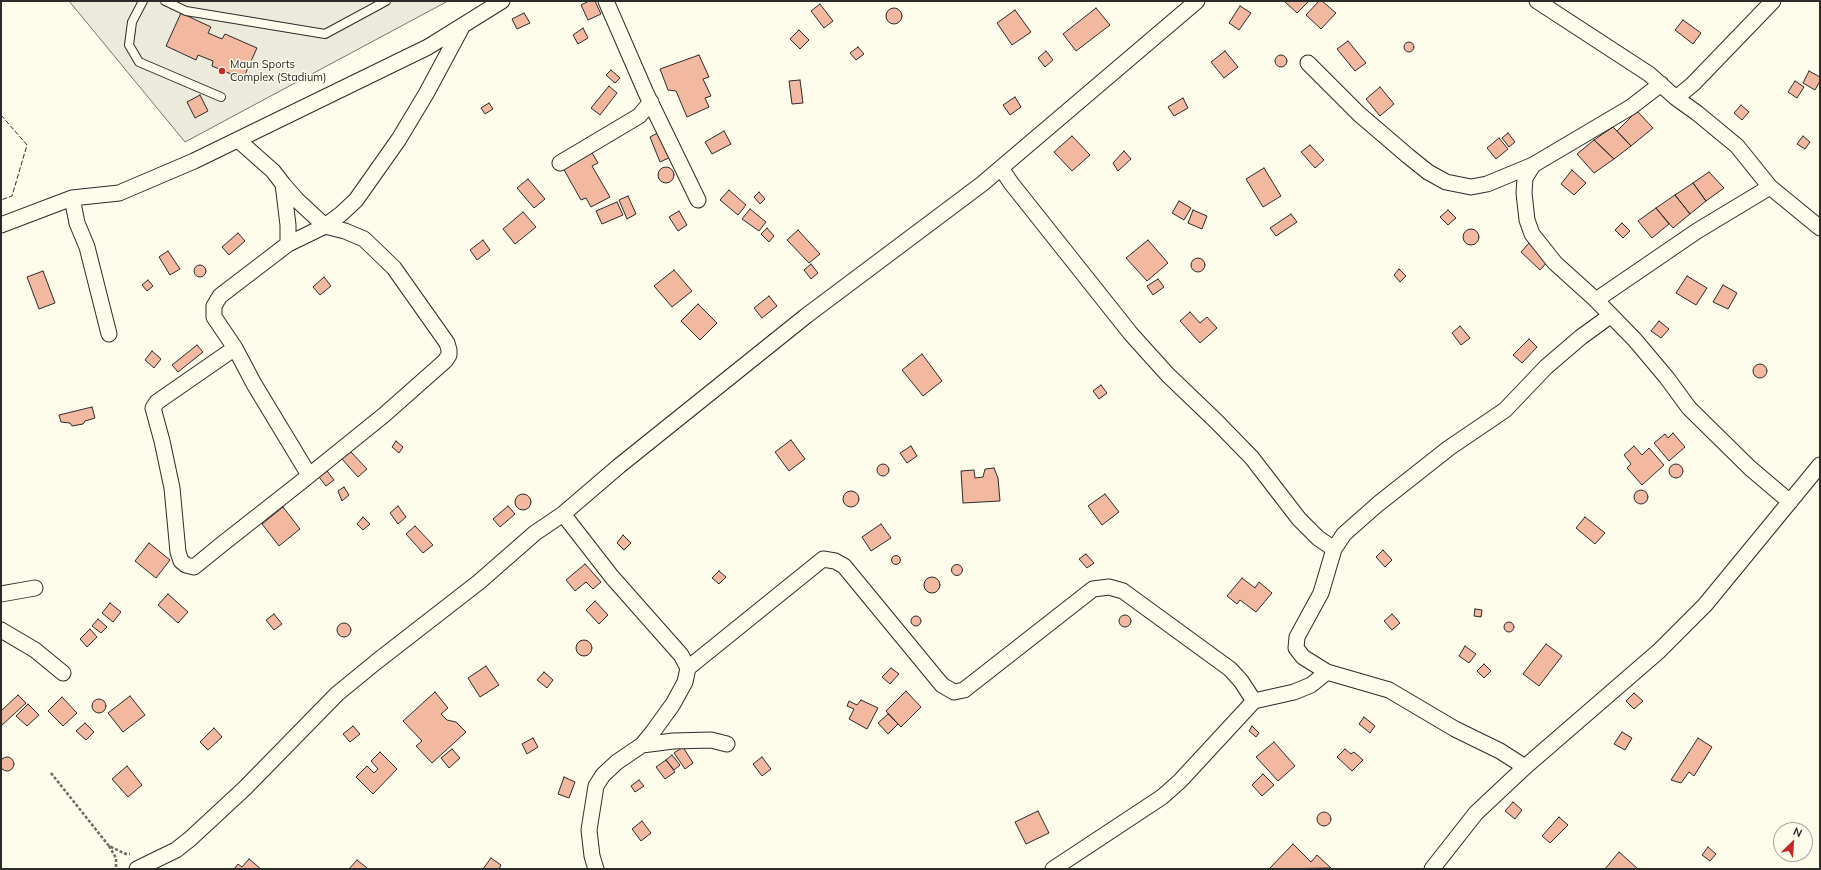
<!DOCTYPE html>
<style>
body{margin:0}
#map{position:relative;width:1821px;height:870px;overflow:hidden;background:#fdfbea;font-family:Mulish,sans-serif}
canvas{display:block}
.frame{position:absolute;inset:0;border:2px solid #2b2b2b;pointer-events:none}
.north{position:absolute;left:1773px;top:822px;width:40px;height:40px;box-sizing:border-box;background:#fdfbea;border:1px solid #a9a89e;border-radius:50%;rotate:25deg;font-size:11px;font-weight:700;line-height:16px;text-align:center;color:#2b2b2b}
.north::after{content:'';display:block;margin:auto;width:14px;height:18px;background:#c62828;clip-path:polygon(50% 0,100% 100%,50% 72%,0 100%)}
</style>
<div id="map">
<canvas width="1821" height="870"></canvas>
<div class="frame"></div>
<div class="north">N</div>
</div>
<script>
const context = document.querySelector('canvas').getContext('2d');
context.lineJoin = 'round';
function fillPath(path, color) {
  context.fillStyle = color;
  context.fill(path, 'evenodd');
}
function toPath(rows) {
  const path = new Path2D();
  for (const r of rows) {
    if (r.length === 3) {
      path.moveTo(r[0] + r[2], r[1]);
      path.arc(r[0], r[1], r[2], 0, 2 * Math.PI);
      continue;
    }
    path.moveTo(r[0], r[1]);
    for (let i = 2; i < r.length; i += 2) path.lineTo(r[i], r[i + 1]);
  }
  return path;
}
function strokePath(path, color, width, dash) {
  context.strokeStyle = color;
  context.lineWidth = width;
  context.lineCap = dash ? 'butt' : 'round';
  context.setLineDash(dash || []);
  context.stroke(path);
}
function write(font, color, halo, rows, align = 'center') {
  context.font = font + ' Mulish,sans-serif';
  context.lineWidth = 3;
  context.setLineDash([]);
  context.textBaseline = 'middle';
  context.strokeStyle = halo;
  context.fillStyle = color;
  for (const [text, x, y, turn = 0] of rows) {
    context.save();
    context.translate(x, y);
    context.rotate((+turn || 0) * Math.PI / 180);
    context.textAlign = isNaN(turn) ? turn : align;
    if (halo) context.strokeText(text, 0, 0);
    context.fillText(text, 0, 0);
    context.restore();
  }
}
const green = toPath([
 [69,1,448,1,185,142,69,1]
]);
fillPath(green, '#ecebdb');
strokePath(green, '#74746e', 1);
const building = toPath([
 [589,1,595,1,601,14,588,20,581,5,589,1],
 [1284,1,1309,1,1297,13,1284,1],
 [1319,1,1322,1,1336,13,1321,29,1306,15,1319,1],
 [820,4,833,21,824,28,811,11,820,4],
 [1240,6,1251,13,1239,30,1229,23,1240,6],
 [1096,8,1110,25,1076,51,1063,34,1096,8],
 [894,16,8],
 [1015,10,1031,32,1012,45,997,23,1015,10],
 [181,13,211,27,208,33,222,39,225,34,257,48,243,79,212,66,213,61,198,55,196,60,166,46,181,13],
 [524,13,530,23,517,29,512,19,524,13],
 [1683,20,1701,33,1693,44,1675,30,1683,20],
 [583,28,588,38,578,44,573,35,583,28],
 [799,30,809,40,800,49,790,39,799,30],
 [1348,41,1366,63,1355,71,1337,49,1348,41],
 [1409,47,5],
 [858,47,864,54,856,60,850,53,858,47],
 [1046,51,1053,60,1045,67,1038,58,1046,51],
 [1225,51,1238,67,1224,78,1211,62,1225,51],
 [1281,61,6],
 [699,55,709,77,703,79,711,96,705,98,709,107,687,117,676,91,668,90,660,69,699,55],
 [611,70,620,78,615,83,606,75,611,70],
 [1809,71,1820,77,1820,81,1815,90,1803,83,1809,71],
 [800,80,803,103,792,104,789,81,800,80],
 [1795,81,1804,87,1797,98,1788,92,1795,81],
 [609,86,617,93,600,115,591,108,609,86],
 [1380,87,1394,104,1380,116,1366,99,1380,87],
 [200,95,208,111,195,118,187,102,200,95],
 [1015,97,1021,107,1010,115,1003,105,1015,97],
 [1183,98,1188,108,1174,116,1168,107,1183,98],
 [489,103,493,109,485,114,481,108,489,103],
 [1741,105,1749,112,1742,120,1734,113,1741,105],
 [1637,111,1653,128,1631,146,1617,131,1637,111],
 [1613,127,1631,146,1614,159,1594,140,1613,127],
 [661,131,673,156,660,162,650,137,661,131],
 [724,131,731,144,712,154,705,142,724,131],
 [1508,133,1515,142,1509,147,1502,138,1508,133],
 [1072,136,1090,155,1072,171,1054,152,1072,136],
 [1803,136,1810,142,1805,149,1797,144,1803,136],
 [1499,138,1508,149,1496,159,1487,148,1499,138],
 [1594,140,1614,159,1594,173,1577,154,1594,140],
 [1310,145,1324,160,1315,168,1301,152,1310,145],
 [591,151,598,163,592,166,610,197,591,207,586,198,581,200,563,168,591,151],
 [1124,151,1131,159,1118,171,1113,163,1124,151],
 [666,175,8],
 [1264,168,1281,196,1263,207,1246,179,1264,168],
 [1572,170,1586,183,1574,195,1561,184,1572,170],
 [1709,172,1724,188,1706,201,1693,183,1709,172],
 [528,179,545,199,534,208,517,188,528,179],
 [1693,183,1706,201,1690,214,1675,195,1693,183],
 [729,190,746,205,738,215,720,200,729,190],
 [759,192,765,199,760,204,754,197,759,192],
 [1675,195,1690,214,1673,228,1656,208,1675,195],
 [628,196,636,214,627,219,619,200,628,196],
 [1179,201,1191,208,1184,220,1172,213,1179,201],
 [617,202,623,215,602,224,596,211,617,202],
 [1656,208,1669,224,1652,238,1638,221,1656,208],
 [750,209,766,222,759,231,742,219,750,209],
 [1193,210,1207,216,1202,229,1188,223,1193,210],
 [1448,210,1456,218,1448,225,1440,217,1448,210],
 [679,211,687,225,678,231,669,217,679,211],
 [523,212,536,227,515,244,503,229,523,212],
 [1291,214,1297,222,1276,236,1270,228,1291,214],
 [1622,223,1630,231,1623,238,1615,230,1622,223],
 [767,228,774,236,769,242,761,234,767,228],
 [1471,237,8],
 [798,230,820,254,809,263,787,240,798,230],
 [238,233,245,241,229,255,222,247,238,233],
 [483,240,490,250,477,260,470,250,483,240],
 [1148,240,1168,263,1147,281,1126,258,1148,240],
 [1529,243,1548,261,1540,270,1521,252,1529,243],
 [168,251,180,269,170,275,159,257,168,251],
 [1198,265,7],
 [811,264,818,273,811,279,804,270,811,264],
 [200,271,6],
 [1399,269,1406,276,1400,282,1394,275,1399,269],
 [674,270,692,291,672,307,654,286,674,270],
 [43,271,55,303,39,309,27,277,43,271],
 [1687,276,1707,288,1696,305,1676,293,1687,276],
 [324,277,331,286,320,295,313,287,324,277],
 [1158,279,1164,287,1153,295,1147,286,1158,279],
 [148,280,153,286,147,291,142,285,148,280],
 [1723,285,1737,293,1728,309,1713,302,1723,285],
 [769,296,777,306,762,318,754,308,769,296],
 [698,304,717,323,700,340,681,321,698,304],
 [1190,312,1200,323,1207,317,1217,328,1200,343,1180,321,1190,312],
 [1659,321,1669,329,1661,338,1651,331,1659,321],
 [1460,326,1470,338,1461,345,1452,333,1460,326],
 [1529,339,1537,347,1522,363,1513,355,1529,339],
 [197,345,203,352,178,372,172,365,197,345],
 [152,351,161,359,154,368,145,360,152,351],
 [922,354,942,381,923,396,902,370,922,354],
 [1760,371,7],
 [1101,385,1107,393,1099,399,1093,391,1101,385],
 [92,407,95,418,85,421,83,424,72,426,70,423,61,422,59,415,92,407],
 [1673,433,1685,447,1669,461,1654,443,1665,434,1668,438,1673,433],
 [791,440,805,459,789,471,775,452,791,440],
 [396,441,403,447,399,453,392,447,396,441],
 [911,446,917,456,907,463,900,453,911,446],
 [1634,446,1642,455,1649,448,1664,465,1642,485,1627,468,1631,464,1624,455,1634,446],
 [350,451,367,469,358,477,342,459,350,451],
 [883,470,6],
 [1676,471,7],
 [994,468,998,478,1000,501,963,503,961,471,974,470,975,478,983,477,985,469,994,468],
 [327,471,334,480,326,486,319,477,327,471],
 [344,487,349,495,342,501,338,491,344,487],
 [1641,497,7],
 [851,499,8],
 [1105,494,1119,512,1102,525,1088,506,1105,494],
 [523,502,8],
 [398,506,406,517,398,524,390,513,398,506],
 [508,506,515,514,500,527,493,519,508,506],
 [283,507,300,529,279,546,262,524,283,507],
 [363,517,370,524,363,530,357,524,363,517],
 [1585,517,1605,533,1595,544,1576,528,1585,517],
 [881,524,891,538,871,551,862,537,881,524],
 [415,526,433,545,423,553,406,534,415,526],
 [623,535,631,543,624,550,617,543,623,535],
 [149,543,170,560,156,578,135,561,149,543],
 [1383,550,1392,560,1385,567,1376,557,1383,550],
 [1086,554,1094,563,1087,568,1079,559,1086,554],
 [896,560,4.5],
 [585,564,601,582,593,589,586,582,575,591,566,580,585,564],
 [957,570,5.5],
 [719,571,726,577,719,584,712,578,719,571],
 [932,585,8],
 [1242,578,1255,588,1259,582,1272,593,1256,612,1240,600,1237,604,1227,596,1242,578],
 [168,594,188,612,178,623,158,605,168,594],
 [595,601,608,615,599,624,586,610,595,601],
 [110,603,121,612,113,622,102,613,110,603],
 [1475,609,1482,610,1481,617,1474,616,1475,609],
 [274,614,282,624,274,630,266,620,274,614],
 [1392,614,1400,623,1392,630,1384,621,1392,614],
 [1125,621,6],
 [916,621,5],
 [98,619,107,627,101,633,92,626,98,619],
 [1509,627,5],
 [344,630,7],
 [90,629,97,637,87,647,80,639,90,629],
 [584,648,8],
 [1546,644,1562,656,1539,686,1523,674,1546,644],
 [1465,646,1476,654,1469,663,1459,656,1465,646],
 [1484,664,1491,671,1484,678,1477,671,1484,664],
 [486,666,499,685,480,697,468,678,486,666],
 [891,668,899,674,890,684,882,677,891,668],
 [544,672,553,680,547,688,537,680,544,672],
 [906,691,921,707,901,727,886,711,906,691],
 [435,692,448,708,441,714,447,720,456,722,466,732,432,763,416,746,422,741,403,721,435,692],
 [1634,693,1643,701,1634,709,1626,701,1634,693],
 [18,695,26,703,1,726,1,711,18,695],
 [130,696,145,715,123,732,108,713,130,696],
 [62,697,77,713,63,726,48,711,62,697],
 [99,706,7],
 [861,700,878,708,867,729,849,719,854,709,847,706,849,701,857,705,861,700],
 [28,704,39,715,27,726,16,716,28,704],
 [888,714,898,724,888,734,878,723,888,714],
 [1364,717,1375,726,1370,733,1359,724,1364,717],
 [85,723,94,732,86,740,76,731,85,723],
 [353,726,360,734,350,742,343,734,353,726],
 [1252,726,1259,733,1256,737,1249,731,1252,726],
 [214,728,222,737,208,750,200,742,214,728],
 [1622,732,1632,738,1625,750,1614,744,1622,732],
 [533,738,538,747,527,754,522,744,533,738],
 [1698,738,1712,747,1694,776,1689,772,1681,783,1671,780,1698,738],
 [1274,742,1295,766,1278,781,1256,757,1274,742],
 [683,747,693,763,685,769,674,753,683,747],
 [452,749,460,758,449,768,441,758,452,749],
 [1345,749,1351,754,1354,752,1363,760,1352,771,1337,757,1345,749],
 [380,752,397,769,373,794,356,777,367,766,374,773,378,769,371,761,380,752],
 [672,755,680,765,674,770,666,760,672,755],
 [762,757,771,769,762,776,753,764,762,757],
 [7,764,7],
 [666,760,675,772,665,779,656,767,666,760],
 [127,766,142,785,128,797,112,779,127,766],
 [1263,774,1274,785,1262,796,1252,785,1263,774],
 [564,777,575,782,569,798,558,794,564,777],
 [639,780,644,786,635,792,631,786,639,780],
 [1513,802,1522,810,1515,819,1505,811,1513,802],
 [1038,811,1049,833,1026,844,1015,822,1038,811],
 [1324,819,7],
 [1559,817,1568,825,1550,843,1542,836,1559,817],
 [642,821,651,833,641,841,632,829,642,821],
 [1293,844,1311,862,1317,855,1331,868,1271,869,1270,868,1293,844],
 [1708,847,1716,854,1710,861,1702,855,1708,847],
 [1619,852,1638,869,1605,869,1619,852],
 [491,858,501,865,499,869,483,869,491,858],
 [249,859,261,869,234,869,238,864,242,867,249,859],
 [357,860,367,868,366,869,349,869,357,860]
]);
fillPath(building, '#f2b8a0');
strokePath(building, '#2b2b2b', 1);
const service = toPath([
 [143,1,132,22,129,45,139,62,221,97],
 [165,1,186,11,325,34,386,1]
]);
const minor = toPath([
 [606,1,646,93,698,200],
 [1537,1,1649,74,1676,98,1697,113,1737,146,1770,187,1820,228],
 [1308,63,1359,114,1408,156,1428,172,1446,182,1471,187,1487,184,1533,165],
 [1661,84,1631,107,1533,165,1525,178,1524,193,1527,220,1532,234,1555,263,1596,300,1635,340,1667,378,1689,408,1750,468,1790,502],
 [1676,98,1693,84,1773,1],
 [238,140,273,171,283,184,288,225,288,244],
 [560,163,639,116,651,102],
 [1001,168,1011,183,1131,334,1168,375,1216,421,1252,458,1299,519,1318,538,1334,549],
 [283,184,297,200,325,226,345,231,364,239,394,268,447,343,449,350,449,355,445,361,384,415,301,482,221,545,194,567,186,565,181,561,178,552,172,488,162,441,153,408,157,402,235,348,254,384,309,475],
 [72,198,77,223,87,247,109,334],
 [1,225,72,198,119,193,194,161,428,47,502,1],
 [1596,300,1697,231,1770,187],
 [235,348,214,317,214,306,220,296,288,244,325,226,341,214,356,200,399,139,426,94,462,27],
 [563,514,612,577,681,655,688,668,685,682,673,704,652,733,642,745,617,762,603,775,596,786,589,830,592,856,596,869],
 [1,594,35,588],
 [1,630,35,650,63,673],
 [688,668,823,559,835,561,844,566,942,685,954,692,964,690,1093,589,1109,587,1123,591,1230,669,1241,681,1254,701],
 [642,745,673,741,711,740,727,744],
 [1525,767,1500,751,1455,729,1389,690,1327,672,1303,657,1296,648,1297,637,1321,593,1334,549,1344,534,1378,504,1449,448,1505,410,1546,367,1581,337,1610,316],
 [137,869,176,850,190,839,245,788,337,694,376,662,479,582,535,533,563,514,619,466,806,316,982,184,1197,1],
 [1053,869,1162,797,1180,781,1254,701,1294,692,1311,685,1327,672],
 [1432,869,1476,813,1525,767,1659,651,1705,605,1820,465]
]);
strokePath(service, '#2b2b2b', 10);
strokePath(minor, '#2b2b2b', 17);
strokePath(toPath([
 [51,773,109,846,126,854,130,854],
 [109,846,116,858,116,869]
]), '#6a6964', 2.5, [3, 2]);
strokePath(service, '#fdfbea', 8);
strokePath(minor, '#fdfbea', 15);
strokePath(toPath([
 [1,115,27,145,12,196,1,200]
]), '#2b2b2b', 1, [5, 2]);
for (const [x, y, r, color] of [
 [222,71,4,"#c62828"]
]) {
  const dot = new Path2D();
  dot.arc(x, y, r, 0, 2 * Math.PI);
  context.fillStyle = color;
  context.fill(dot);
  strokePath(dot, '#fdfbea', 1.5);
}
write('11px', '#2b2b2b', '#fdfbea', [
 ["Maun Sports",230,65],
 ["Complex (Stadium)",230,78]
], 'left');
</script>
